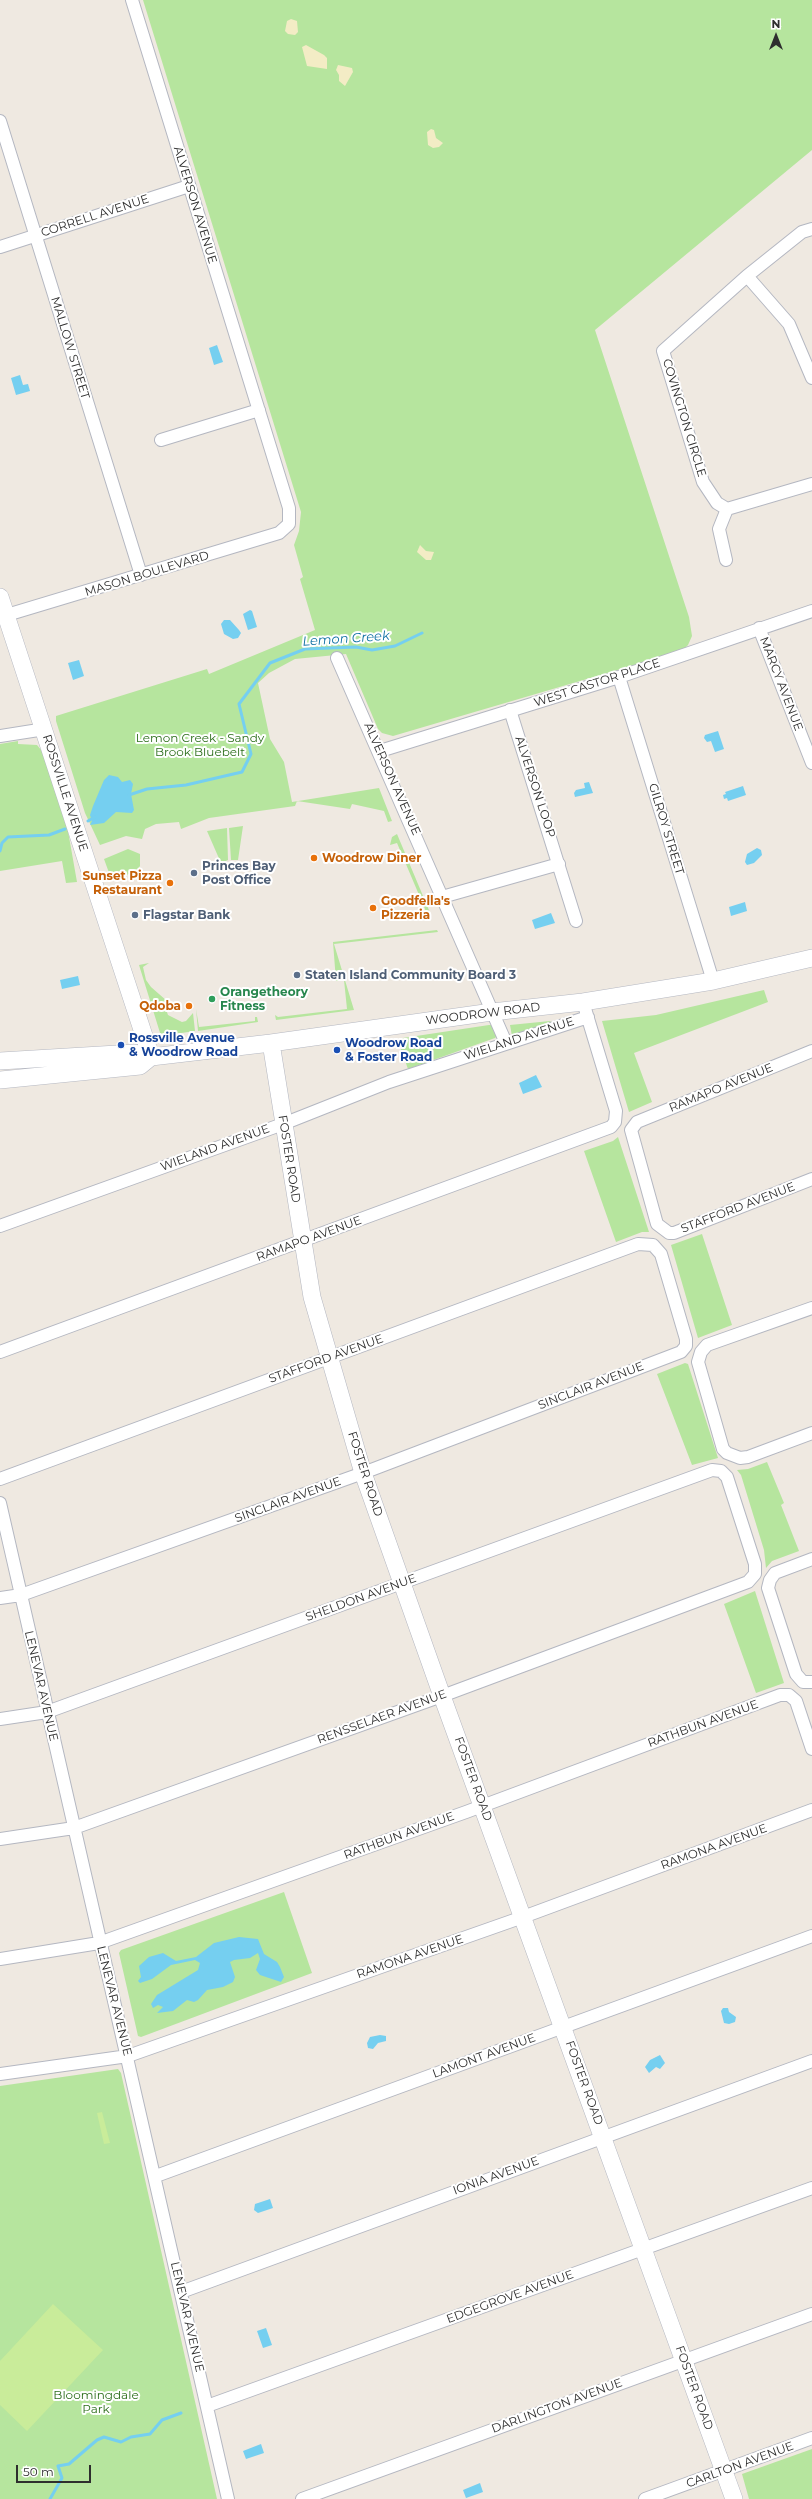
<!DOCTYPE html>
<style>
body{margin:0}
#map{position:relative;width:812px;height:2499px;overflow:hidden;background:#efe9e1;font-family:Montserrat,sans-serif}
canvas{display:block}
.north{position:absolute;left:756px;top:16px;width:40px;height:40px;-webkit-text-stroke:3px #fff;paint-order:stroke;rotate:0deg;font-size:11px;font-weight:700;line-height:16px;text-align:center;color:#2e2e2e}
.north::after{content:'';display:block;margin:auto;width:14px;height:18px;background:#2e2e2e;clip-path:polygon(50% 0,100% 100%,50% 72%,0 100%)}
.scale{position:absolute;left:16px;top:2465px;width:75px;height:18px;box-sizing:border-box;border:2px solid #2e2e2e;border-top:0;padding-left:5px;font-size:12px;line-height:14px;white-space:nowrap;color:#2e2e2e;-webkit-text-stroke:3px #fff;paint-order:stroke}
</style>
<div id="map">
<canvas width="812" height="2499"></canvas>
<div class="north">N</div>
<div class="scale">50 m</div>
</div>
<script>
const context = document.querySelector('canvas').getContext('2d');
context.lineJoin = 'round';
function fillPath(path, color) {
  context.fillStyle = color;
  context.fill(path, 'evenodd');
}
function toPath(rows) {
  const path = new Path2D();
  for (const r of rows) {
    path.moveTo(r[0], r[1]);
    for (let i = 2; i < r.length; i += 2) path.lineTo(r[i], r[i + 1]);
  }
  return path;
}
function strokePath(path, color, width, dash) {
  context.strokeStyle = color;
  context.lineWidth = width;
  context.lineCap = dash ? 'butt' : 'round';
  context.setLineDash(dash || []);
  context.stroke(path);
}
function write(font, color, halo, rows, align = 'center') {
  context.font = font + ' Montserrat,sans-serif';
  context.lineWidth = 4;
  context.setLineDash([]);
  context.textBaseline = 'middle';
  context.strokeStyle = halo;
  context.fillStyle = color;
  for (const [text, x, y, turn = 0] of rows) {
    context.save();
    context.translate(x, y);
    context.rotate((+turn || 0) * Math.PI / 180);
    context.textAlign = isNaN(turn) ? turn : align;
    if (halo) context.strokeText(text, 0, 0);
    context.fillText(text, 0, 0);
    context.restore();
  }
}
fillPath(toPath([
 [143,0,812,0,812,150,595,330,689,617,692,636,688,645,682,651,393,736,382,733,378,729,346,654,295,659,269,673,258,683,270,739,284,762,292,802,379,788,392,821,388,822,384,811,352,804,350,809,297,801,295,806,209,818,181,829,179,822,156,824,145,829,142,839,126,836,100,845,85,813,56,721,56,716,207,669,209,674,315,630,300,579,303,577,294,545,299,531,301,512],
 [18,741,18,744,37,745,42,751,68,831,77,882,66,883,62,861,0,871,0,744],
 [243,826,238,860,231,860,229,828],
 [227,828,228,860,221,863,207,831],
 [397,834,431,915,431,916,426,917,425,909,397,843,390,845,392,837],
 [128,849,140,854,140,866,136,871,112,881,104,859],
 [437,930,438,932,334,944,354,1010,276,1020,275,1015,278,1017,347,1009,344,980,336,981,333,942],
 [149,963,143,967,146,980,151,987,167,1001,166,1009,168,1015,182,1022,186,1021,193,1013,195,1031,161,1036,139,965],
 [764,990,768,1002,634,1053,652,1102,629,1112,602,1021,656,1015],
 [196,1009,199,1027,255,1021,255,1017,257,1017,258,1022,198,1031],
 [550,1021,552,1021,512,1036,510,1025],
 [489,1025,492,1025,497,1036,495,1038,408,1069,399,1044,403,1038],
 [618,1137,649,1232,642,1232,616,1242,584,1151,613,1141],
 [702,1234,732,1325,698,1338,671,1245],
 [685,1363,688,1364,718,1458,692,1465,657,1374],
 [767,1462,784,1503,781,1505,799,1551,772,1561,766,1568,764,1550,741,1475,737,1470,748,1469],
 [755,1591,784,1683,756,1693,724,1604],
 [284,1892,312,1973,141,2037,138,2036,119,1953,121,1950],
 [118,2069,121,2073,217,2499,0,2499,0,2086],
 [812,2449,812,2499,749,2499,742,2474]
]), '#b6e59e');
fillPath(toPath([
 [291,19,297,21,298,32,295,35,288,34,285,31,287,21],
 [306,45,324,55,327,58,327,69,307,66,302,47],
 [338,65,352,68,353,72,345,86,339,81,339,75,336,70],
 [431,129,434,130,436,138,443,143,439,147,433,148,428,145,427,132],
 [420,545,426,551,434,552,431,560,426,560,417,552]
]), '#f3ecc5');
fillPath(toPath([
 [102,2112,110,2143,104,2144,97,2113],
 [53,2304,103,2350,27,2431,0,2405,0,2361]
]), '#c9ec9a');
fillPath(toPath([
 [217,345,223,362,214,365,209,348],
 [20,375,23,385,28,384,30,391,16,395,11,378],
 [250,610,252,611,257,627,248,630,243,614],
 [224,620,230,620,239,630,241,633,238,638,233,639,224,634,221,624],
 [79,660,84,676,73,680,68,663],
 [718,731,724,749,715,752,711,741,707,742,704,738,705,735],
 [109,775,118,777,122,782,130,780,133,784,131,794,134,810,132,813,116,812,104,823,90,825,92,821,90,815,93,806,104,780],
 [589,782,593,793,575,797,574,793,576,790,585,788,584,783],
 [743,786,746,795,728,801,727,798,724,799,723,795,726,794,725,792],
 [757,848,761,850,762,855,754,863,747,865,745,862,747,854],
 [745,902,747,911,731,916,729,907],
 [551,913,555,923,535,929,532,920],
 [78,976,80,985,62,989,60,980],
 [536,1075,542,1087,523,1094,519,1083],
 [239,1937,258,1939,264,1954,277,1962,280,1967,284,1977,281,1982,260,1975,256,1970,260,1959,258,1953,250,1958,234,1960,230,1962,235,1977,233,1982,223,1987,207,1990,198,2000,194,2002,187,2000,173,2011,157,2013,163,2007,158,2005,153,2008,151,2004,157,1995,198,1970,200,1963,195,1960,171,1965,152,1979,140,1983,138,1981,141,1977,139,1966,149,1957,163,1953,176,1961,196,1957,214,1943],
 [723,2008,728,2008,729,2012,736,2017,735,2022,729,2024,724,2023,721,2011],
 [380,2035,386,2036,386,2041,378,2043,373,2049,368,2048,367,2043,370,2037],
 [660,2055,665,2063,660,2069,656,2067,649,2073,645,2067,650,2060],
 [270,2199,273,2208,258,2213,254,2210,255,2204],
 [266,2328,272,2345,263,2348,257,2331],
 [261,2444,264,2453,246,2459,243,2451],
 [480,2483,483,2492,466,2498,463,2490]
]), '#75cff0');
strokePath(toPath([
 [129,795,147,789,186,785,242,772,251,754,239,704,270,663,305,649,356,647,372,650,395,646,422,633],
 [88,821,95,817],
 [0,851,2,843,8,837,49,835,65,829],
 [50,2499,62,2478,58,2466,69,2464,97,2440,104,2437,121,2442,131,2437,150,2434,162,2420,181,2413]
]), '#75cff0', 3);
const street = toPath([
 [0,121,141,575],
 [812,229,802,232,747,276,663,351,703,482,717,503,727,509,812,484],
 [0,247,189,186],
 [747,276,789,324,812,378],
 [161,440,259,410],
 [726,560,719,529,727,509],
 [0,617,279,533,289,524,289,508,132,0],
 [759,628,812,763],
 [337,658,506,1043],
 [619,677,713,981],
 [510,710,576,921],
 [0,736,45,729],
 [380,751,619,677,812,611],
 [442,897,559,864],
 [812,1051,637,1122,631,1130,657,1224,669,1233,674,1233,812,1179],
 [0,1226,283,1124,389,1082,588,1017],
 [812,1308,707,1345,701,1352,698,1362,723,1449,727,1453,740,1458,748,1457,812,1433],
 [0,1352,611,1127,615,1122,616,1111,583,1002],
 [0,1479,638,1244,653,1245,661,1254,686,1339,686,1346,681,1352,363,1473,21,1595,0,1598],
 [0,1503,228,2499],
 [812,1559,775,1573,770,1580,768,1588,796,1674,803,1682,812,1682],
 [0,1719,47,1712,712,1470,721,1471,727,1477,755,1564,755,1574,748,1582,442,1696,74,1828,0,1839],
 [0,1959,99,1943,466,1812,780,1695,789,1695,796,1701,812,1749],
 [0,2074,128,2056,523,1917,812,1810],
 [156,2176,812,1936],
 [181,2292,812,2061],
 [207,2406,812,2188],
 [302,2499,812,2314],
 [645,2499,812,2438]
]);
const secondary = toPath([
 [0,597,151,1057],
 [271,1043,312,1297,363,1473,442,1696,734,2499],
 [0,1061,134,1053,151,1057,271,1043,492,1012,583,1002,713,981,812,958],
 [0,1080,140,1066,151,1057]
]);
strokePath(street, '#b4b7c1', 14);
strokePath(secondary, '#b4b7c1', 18);
strokePath(street, '#fff', 12);
strokePath(secondary, '#fff', 17);
for (const [x, y, r, color] of [
 [314,858,4,"#e8710a"],
 [194,873,4,"#5c6f8a"],
 [170,883,4,"#e8710a"],
 [373,908,4,"#e8710a"],
 [135,915,4,"#5c6f8a"],
 [297,975,4,"#5c6f8a"],
 [212,999,4,"#2e9e5b"],
 [189,1006,4,"#e8710a"],
 [121,1045,4,"#1a4fb4"],
 [337,1050,4,"#1a4fb4"]
]) {
  const dot = new Path2D();
  dot.arc(x, y, r, 0, 2 * Math.PI);
  context.fillStyle = color;
  context.fill(dot);
  strokePath(dot, '#fff', 1.5);
}
write('12px', '#2e2e2e', '#fff', [
 ["ALVERSON AVENUE",195,205,73],
 ["CORRELL AVENUE",95,216,-18],
 ["MALLOW STREET",70,348,73],
 ["COVINGTON CIRCLE",684,418,73],
 ["MASON BOULEVARD",147,574,-17],
 ["WEST CASTOR PLACE",597,683,-18],
 ["MARCY AVENUE",781,684,69],
 ["ALVERSON AVENUE",392,779,66],
 ["ALVERSON LOOP",535,787,72],
 ["ROSSVILLE AVENUE",65,793,72],
 ["GILROY STREET",666,829,73],
 ["WOODROW ROAD",483,1014,-7],
 ["WIELAND AVENUE",519,1039,-18],
 ["RAMAPO AVENUE",721,1088,-22],
 ["WIELAND AVENUE",215,1148,-20],
 ["FOSTER ROAD",289,1159,81],
 ["STAFFORD AVENUE",738,1208,-21],
 ["RAMAPO AVENUE",309,1239,-20],
 ["STAFFORD AVENUE",326,1359,-20],
 ["SINCLAIR AVENUE",591,1386,-21],
 ["FOSTER ROAD",365,1474,72],
 ["SINCLAIR AVENUE",288,1500,-20],
 ["SHELDON AVENUE",361,1598,-20],
 ["LENEVAR AVENUE",41,1686,77],
 ["RENSSELAER AVENUE",382,1717,-20],
 ["RATHBUN AVENUE",703,1724,-20],
 ["FOSTER ROAD",473,1779,70],
 ["RATHBUN AVENUE",399,1836,-20],
 ["RAMONA AVENUE",714,1847,-20],
 ["RAMONA AVENUE",410,1957,-19],
 ["LENEVAR AVENUE",114,2001,76],
 ["LAMONT AVENUE",484,2056,-20],
 ["FOSTER ROAD",584,2083,70],
 ["IONIA AVENUE",496,2176,-20],
 ["EDGEGROVE AVENUE",510,2297,-20],
 ["LENEVAR AVENUE",187,2317,77],
 ["FOSTER ROAD",694,2388,70],
 ["DARLINGTON AVENUE",557,2406,-20],
 ["CARLTON AVENUE",740,2465,-20]
]);
write('12px', '#2c6e1b', '#fff', [
 ["Lemon Creek - Sandy",200,738],
 ["Brook Bluebelt",200,752],
 ["Bloomingdale",96,2395],
 ["Park",96,2409]
]);
write('bold 12px', '#c56008', '#fff', [
 ["Woodrow Diner",322,858],
 ["Sunset Pizza",162,876,"right"],
 ["Restaurant",162,890,"right"],
 ["Goodfella's",381,901],
 ["Pizzeria",381,915],
 ["Qdoba",181,1006,"right"]
], 'left');
write('bold 12px', '#4e5e75', '#fff', [
 ["Princes Bay",202,866],
 ["Post Office",202,880],
 ["Flagstar Bank",143,915],
 ["Staten Island Community Board 3",305,975]
], 'left');
write('bold 12px', '#27864d', '#fff', [
 ["Orangetheory",220,992],
 ["Fitness",220,1006]
], 'left');
write('bold 12px', '#164399', '#fff', [
 ["Rossville Avenue",129,1038],
 ["& Woodrow Road",129,1052],
 ["Woodrow Road",345,1043],
 ["& Foster Road",345,1057]
], 'left');
write('italic 13px', '#0d6fa3', '#fff', [
 ["Lemon Creek",346,639,-4]
]);
</script>
